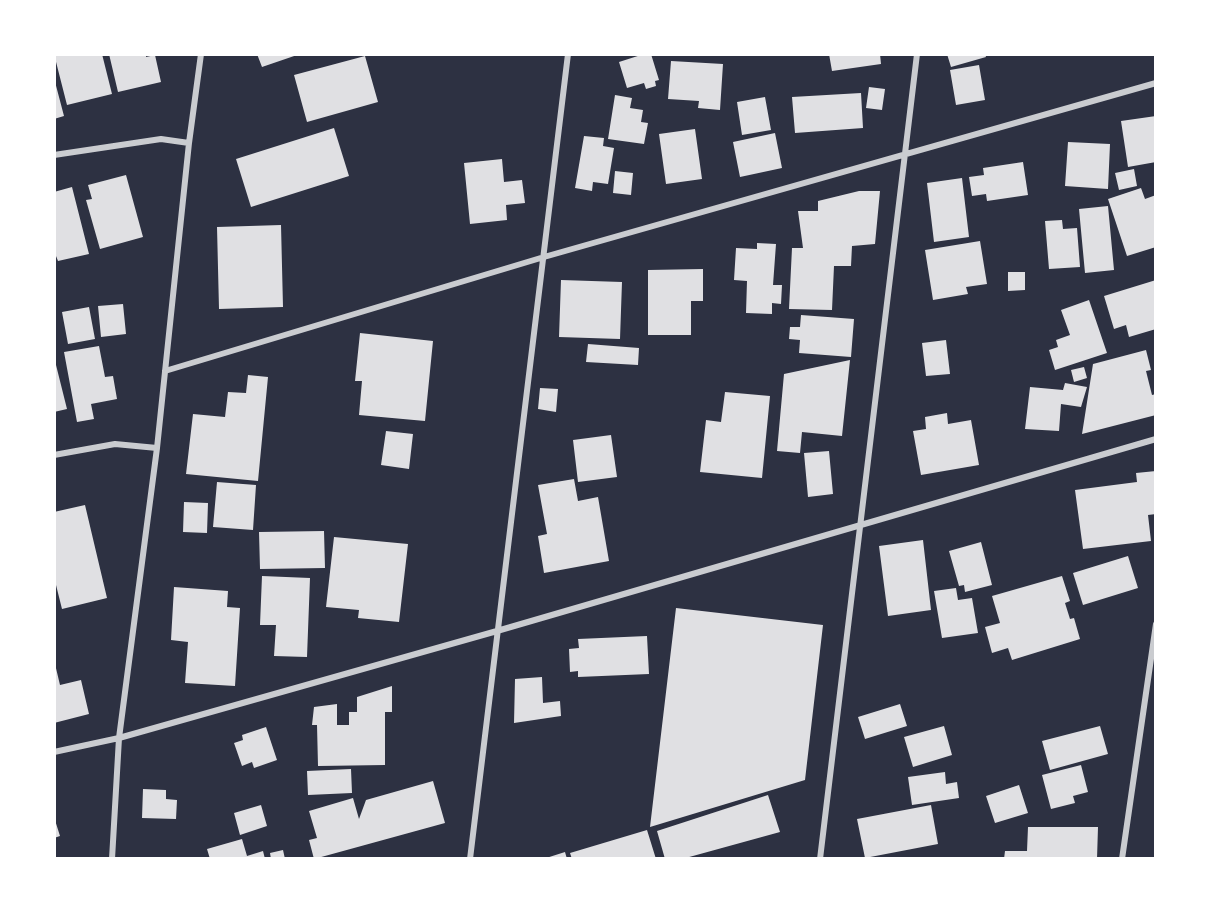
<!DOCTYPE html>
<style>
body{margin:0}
#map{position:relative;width:1210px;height:913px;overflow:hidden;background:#2d3142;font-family:"Fira Sans",sans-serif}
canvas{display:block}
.frame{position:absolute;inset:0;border:56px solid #fff;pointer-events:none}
</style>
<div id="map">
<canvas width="1210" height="913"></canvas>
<div class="frame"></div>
</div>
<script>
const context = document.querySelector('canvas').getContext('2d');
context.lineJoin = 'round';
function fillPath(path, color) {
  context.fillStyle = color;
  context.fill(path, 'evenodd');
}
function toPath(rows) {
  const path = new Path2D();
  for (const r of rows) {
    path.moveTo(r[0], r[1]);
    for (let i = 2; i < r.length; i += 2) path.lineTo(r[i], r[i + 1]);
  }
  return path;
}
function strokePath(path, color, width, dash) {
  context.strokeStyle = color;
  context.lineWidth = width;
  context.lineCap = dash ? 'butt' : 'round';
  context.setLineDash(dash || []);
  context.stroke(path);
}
fillPath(toPath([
 [54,54,102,54,112,94,67,105],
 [109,54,146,54,146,57,155,55,161,82,118,92],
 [257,54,300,54,262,67],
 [644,54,651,54,659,80,655,81,656,86,646,89,644,83,627,88,619,62],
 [829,54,880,54,881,64,832,71],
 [947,54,985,54,986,57,951,67],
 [365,56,378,102,307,122,294,75],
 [671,61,723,64,720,110,698,108,699,101,668,99],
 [979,65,985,100,956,105,950,70],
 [54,78,64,116,54,119],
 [869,87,885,89,882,110,866,108],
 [861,93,863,128,795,133,792,97],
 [615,95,632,98,630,108,643,110,641,122,648,123,644,144,608,139],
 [765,97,771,130,742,135,737,102],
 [1156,116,1156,162,1128,167,1121,121],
 [334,128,349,176,251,207,236,159],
 [695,129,702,179,666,184,659,134],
 [775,133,782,168,740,177,733,142],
 [584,136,604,138,603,146,614,148,608,184,593,182,592,191,575,188],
 [1068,142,1110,144,1108,189,1065,186],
 [502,159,504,182,522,180,525,203,506,205,507,220,470,224,464,163],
 [1023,162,1028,195,987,201,986,194,972,196,969,177,984,175,983,168],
 [1134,169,1137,186,1119,190,1115,173],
 [615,171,633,173,631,195,613,193],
 [126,175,143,237,100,249,86,200,92,199,88,185],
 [962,178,969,237,934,242,927,183],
 [72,187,89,254,58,261,54,251,54,192],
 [1141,188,1145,199,1156,195,1156,247,1127,256,1108,199],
 [859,191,880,191,875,244,852,246,851,266,834,266,832,310,789,309,792,248,803,248,798,211,818,211,818,201],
 [1108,206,1114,270,1085,273,1079,209],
 [1062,220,1063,229,1077,228,1080,267,1049,269,1045,221],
 [281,225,283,307,219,309,217,227],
 [980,241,987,284,966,287,968,294,933,300,925,250],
 [757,243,776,244,773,285,782,285,781,304,772,303,772,314,746,313,747,281,734,280,736,248,757,249],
 [703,269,703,301,691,301,691,335,648,335,648,270],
 [1008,272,1025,272,1025,290,1008,291],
 [561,280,622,282,620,339,559,337],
 [1156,280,1156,329,1129,337,1126,325,1114,329,1104,296],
 [1089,300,1107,353,1055,370,1049,350,1058,347,1056,340,1070,335,1061,310],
 [123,304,126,334,101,337,98,306],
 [89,307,95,339,68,344,62,312],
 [801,315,854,319,851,357,799,353,800,340,789,339,790,327,800,327],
 [360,333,433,341,425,421,359,415,362,381,355,381],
 [946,340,950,374,926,376,922,343],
 [588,344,639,348,638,365,586,362],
 [99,346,105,377,113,376,117,399,91,404,94,419,77,422,64,352],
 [1146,350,1151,370,1146,371,1152,395,1156,394,1156,415,1082,434,1093,364],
 [850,360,842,436,802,432,800,453,777,451,784,374],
 [54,365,56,365,67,409,54,412],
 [1084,367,1087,378,1074,382,1071,370],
 [248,375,268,377,258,481,186,474,193,414,225,417,228,392,246,393],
 [1065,383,1087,387,1081,407,1061,404,1059,431,1025,429,1030,387,1063,390],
 [540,388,558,389,556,412,538,409],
 [725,392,770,396,762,478,700,472,706,420,721,422],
 [947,413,948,424,971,420,979,465,921,475,913,431,926,429,925,417],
 [386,431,413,434,409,469,381,465],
 [611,435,617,477,578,482,573,440],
 [829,451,833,494,808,497,804,453],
 [1156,471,1156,514,1148,515,1151,541,1083,549,1075,490,1137,482,1136,473],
 [574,479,578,501,598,497,609,561,544,573,538,536,547,534,538,485],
 [217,482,256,485,253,530,213,527],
 [184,502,208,503,207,533,183,532],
 [85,505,107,598,62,609,54,577,54,512],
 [324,531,325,568,260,569,259,532],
 [334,537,408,544,399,622,358,618,359,610,326,607],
 [923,540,931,610,888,616,879,546],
 [981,542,992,585,965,592,964,585,959,586,949,551],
 [1128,556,1138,588,1083,605,1073,573],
 [262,576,310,578,307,657,274,656,276,625,260,625],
 [1062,576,1070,601,1065,603,1070,619,1074,618,1080,639,1012,660,1008,648,992,653,985,627,1000,623,992,596],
 [174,587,228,591,227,607,240,608,235,686,185,683,188,642,171,640],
 [956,588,958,600,972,598,978,633,942,638,934,591],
 [676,608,823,625,805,780,650,827],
 [647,636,649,674,578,677,578,671,570,672,569,649,579,648,578,639],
 [55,664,60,685,81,680,89,714,54,723],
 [542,677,543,703,560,701,561,716,514,723,515,679],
 [392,686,392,712,385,712,385,765,318,766,317,725,312,725,314,707,337,704,337,725,349,725,349,712,357,712,357,697],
 [900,704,907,726,865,739,858,717],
 [944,726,952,755,913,767,904,737],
 [1100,726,1108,754,1050,770,1042,741],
 [266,727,277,760,254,768,252,762,242,766,234,743,243,740,242,735],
 [1081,765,1088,792,1073,796,1075,803,1051,809,1042,775],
 [351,769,352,793,308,795,307,771],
 [945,772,946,784,957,782,959,798,912,805,908,777],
 [433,781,445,823,314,859,309,840,317,838,309,811,353,798,359,819,366,800],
 [1019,785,1028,813,995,823,986,796],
 [143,789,166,790,166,799,177,800,176,819,142,818],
 [768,795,780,832,682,859,665,859,657,831],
 [261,805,267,826,240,835,234,813],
 [931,805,938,844,865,858,857,819],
 [54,817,60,836,54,838],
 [1028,827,1098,827,1097,859,1004,859,1005,851,1027,851],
 [647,830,656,859,572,859,570,853],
 [242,839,247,856,263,851,265,859,210,859,207,849],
 [283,850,285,859,271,859,270,853],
 [565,852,567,859,543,859]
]), '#e0e0e3');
strokePath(toPath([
 [54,155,161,139,189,143],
 [165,371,544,257,1156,83],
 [54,455,115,444,157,448],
 [54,752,119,738,497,631,1156,439],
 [112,859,119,738,157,448,189,143,201,54],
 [470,859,568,54],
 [820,859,917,54],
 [1122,859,1156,624]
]), '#caccd0', 6);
</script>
